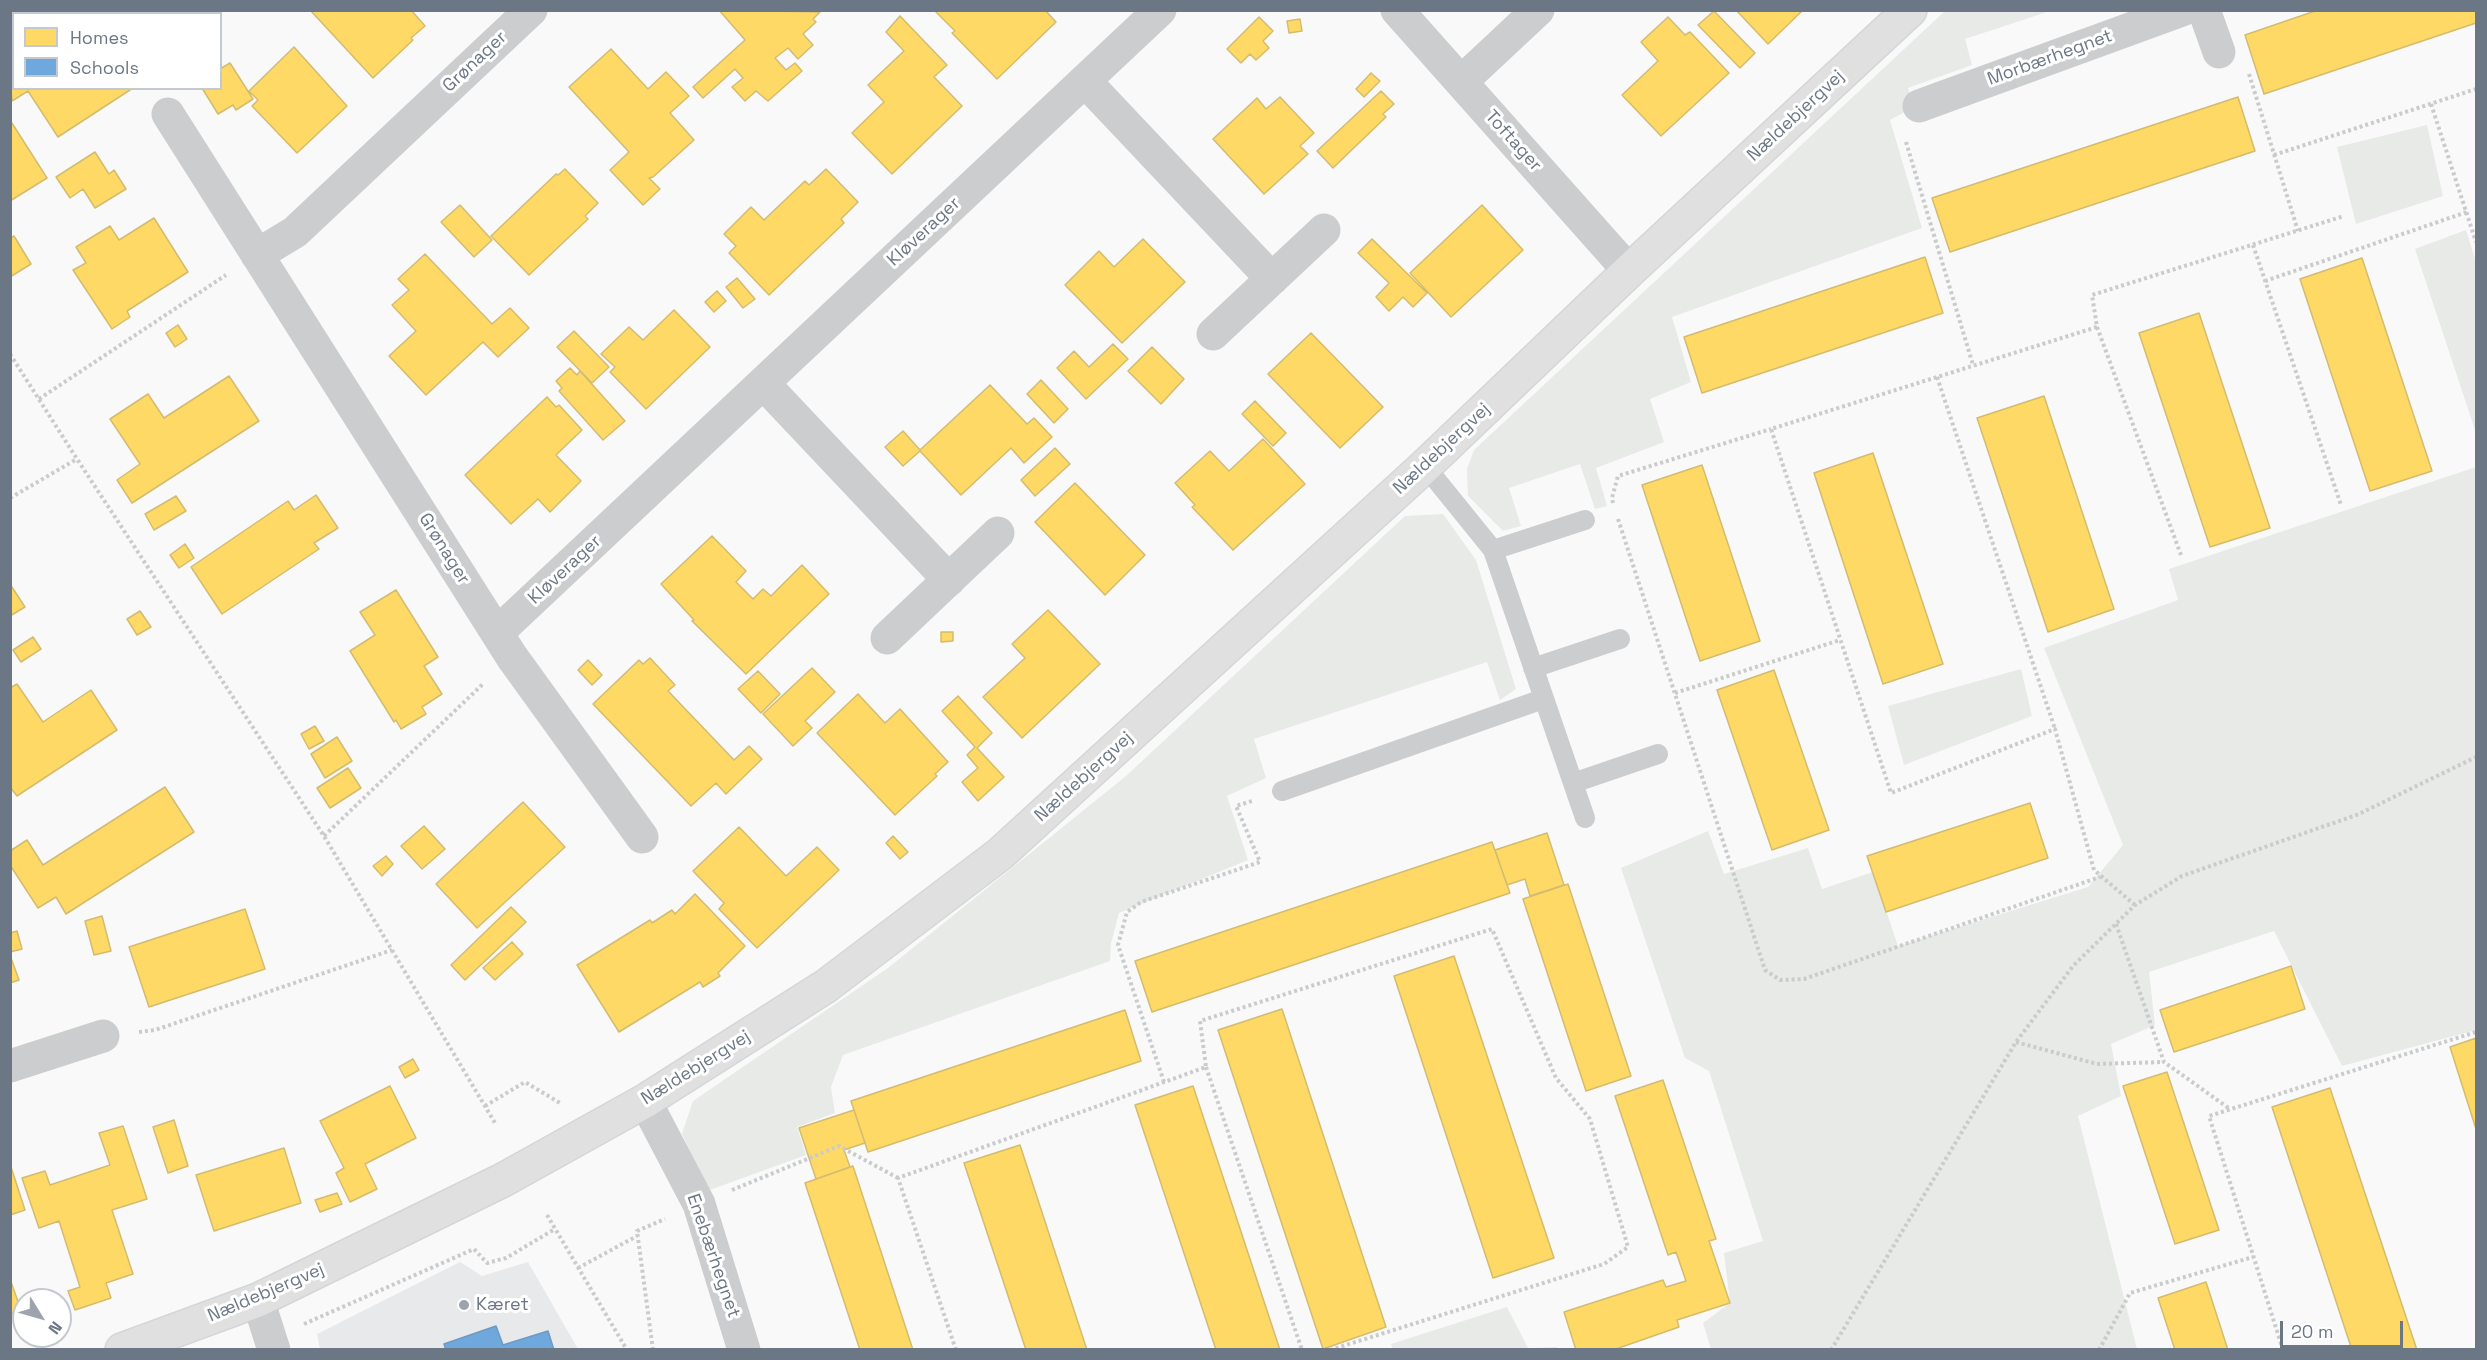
<!DOCTYPE html>
<meta charset="utf-8">
<style>
body{margin:0}
#map{position:relative;width:2487px;height:1360px;overflow:hidden;background:#f9f9f9;font-family:"Space Grotesk",sans-serif}
canvas{display:block}
.frame{position:absolute;inset:0;border:12px solid #6c7786;pointer-events:none}
.legend{position:absolute;left:12px;top:12px;width:210px;height:78px;box-sizing:border-box;background:#fff;border:2px solid #c4c9cf;margin:0;padding:8px 10px;list-style:none;font-size:18px;color:#6c7786}
.legend li{display:flex;align-items:center;gap:12px;height:30px}
.legend b{width:30px;border:2px solid #c4c9cf}
.north{position:absolute;left:12px;top:1288px;width:60px;height:60px;box-sizing:border-box;background:#fff;border:2px solid #c4c9cf;border-radius:50%;rotate:127deg;font-size:16px;font-weight:700;line-height:24px;text-align:center;color:#6c7786}
.north::after{content:'';display:block;margin:auto;width:21px;height:27px;background:#9da4ae;clip-path:polygon(50% 0,100% 100%,50% 72%,0 100%)}
.scale{position:absolute;left:2280px;top:1321px;width:123px;height:27px;box-sizing:border-box;border:3px solid #6c7786;border-top:0;padding-left:8px;font-size:18px;line-height:21px;white-space:nowrap;color:#6c7786;-webkit-text-stroke:4px #fff;paint-order:stroke}
</style>
<div id="map">
<canvas width="2487" height="1360"></canvas>
<div class="frame"></div>
<ul class="legend">
<li><b style="height:16px;background:#ffd966"></b>Homes</li>
<li><b style="height:16px;background:#6fa8dc"></b>Schools</li>
</ul>
<div class="north">N</div>
<div class="scale">20 m</div>
</div>
<script>
const context = document.querySelector('canvas').getContext('2d');
context.lineJoin = 'round';
function fillPath(path, color) {
  context.fillStyle = color;
  context.fill(path, 'evenodd');
}
function toPath(rows) {
  const path = new Path2D();
  for (const r of rows) {
    path.moveTo(r[0], r[1]);
    for (let i = 2; i < r.length; i += 2) path.lineTo(r[i], r[i + 1]);
  }
  return path;
}
function strokePath(path, color, width, dash) {
  context.strokeStyle = color;
  context.lineWidth = width;
  context.lineCap = dash ? 'butt' : 'round';
  context.setLineDash(dash || []);
  context.stroke(path);
}
function write(font, color, halo, rows, align = 'center') {
  context.font = font + ' "Space Grotesk",sans-serif';
  context.lineWidth = 6;
  context.setLineDash([]);
  context.textBaseline = 'middle';
  context.strokeStyle = halo;
  context.fillStyle = color;
  for (const [text, x, y, turn = 0] of rows) {
    context.save();
    context.translate(x, y);
    context.rotate((+turn || 0) * Math.PI / 180);
    context.textAlign = isNaN(turn) ? turn : align;
    if (halo) context.strokeText(text, 0, 0);
    context.fillText(text, 0, 0);
    context.restore();
  }
}
fillPath(toPath([
 [460,1262,482,1276,528,1262,578,1349,320,1349,317,1334]
]), '#e8e9ea');
fillPath(toPath([
 [1945,11,2050,11,1965,39,1972,65,1908,88,1914,107,1890,120,1922,228,1672,317,1691,382,1650,399,1664,442,1596,468,1607,506,1595,509,1580,464,1509,488,1521,526,1503,531,1468,496,1467,469,1474,450],
 [2427,125,2443,196,2356,224,2337,147],
 [2466,230,2476,262,2476,433,2415,249],
 [2476,467,2476,1030,2342,1066,2274,931,2149,972,2155,1025,2111,1044,2121,1096,2078,1116,2137,1349,1711,1349,1703,1323,1730,1303,1724,1253,1763,1241,1709,1071,1685,1058,1621,868,1708,831,1724,874,1808,848,1822,889,1873,872,1898,946,2088,887,2123,845,2044,648,2178,600,2169,569],
 [1443,514,1476,560,1516,689,1500,700,1487,662,1254,739,1266,778,1227,796,1248,860,1119,913,1111,943,1110,961,843,1055,831,1087,835,1113,797,1127,806,1155,707,1191,682,1134,693,1101,888,968,1126,776,1405,516],
 [2021,669,2032,716,1904,765,1888,706],
 [1507,1307,1528,1348,1557,1347,1559,1349,1393,1349,1391,1344]
]), '#e7eae7');
const homes = toPath([
 [310,10,411,10,425,26,411,38,413,40,373,78,310,10],
 [719,10,820,12,813,19,816,22,803,34,813,45,798,59,788,48,775,58,786,70,795,63,802,71,768,101,756,91,745,101,732,87,743,78,735,69,703,98,693,87,745,40,719,10],
 [938,10,1045,10,1056,22,997,79,952,33,955,31,936,12,938,10],
 [1736,10,1803,10,1768,44,1736,10],
 [2318,10,2476,10,2476,23,2264,94,2245,35,2318,10],
 [1714,11,1755,53,1740,68,1698,25,1714,11],
 [900,16,947,65,934,77,962,106,892,174,852,133,884,102,868,85,904,51,886,32,900,16],
 [1259,17,1273,31,1263,41,1269,48,1256,60,1250,54,1241,63,1227,49,1259,17],
 [1668,17,1685,35,1690,32,1729,73,1661,136,1622,95,1658,61,1641,42,1668,17],
 [1300,19,1302,31,1289,33,1287,21,1300,19],
 [294,47,347,106,297,153,252,106,258,100,249,91,294,47],
 [611,49,648,89,666,72,689,96,670,113,694,140,653,177,649,178,660,189,643,205,610,170,629,152,569,87,611,49],
 [230,63,253,99,236,110,233,105,218,114,202,88,220,88,220,69,230,63],
 [14,73,14,88,133,88,58,137,28,91,12,101,10,75,14,73],
 [1371,73,1380,81,1364,97,1356,89,1371,73],
 [1381,91,1394,104,1383,114,1386,117,1333,168,1317,151,1381,91],
 [1280,97,1314,133,1300,146,1308,154,1264,194,1213,139,1257,98,1266,109,1280,97],
 [2238,97,2255,151,1950,252,1932,198,2238,97],
 [10,120,47,178,10,201,10,120],
 [95,152,109,174,114,170,126,189,95,208,83,189,70,198,56,177,95,152],
 [565,169,598,203,585,216,588,219,529,275,491,236,556,174,558,175,565,169],
 [826,169,858,202,841,219,844,223,769,295,729,253,736,246,724,234,751,207,764,220,805,181,809,185,826,169],
 [460,205,492,240,474,257,441,222,460,205],
 [1482,205,1523,250,1451,317,1410,273,1482,205],
 [154,218,188,272,127,311,130,317,112,329,73,270,86,263,76,247,110,226,119,240,154,218],
 [14,236,31,264,10,277,10,238,14,236],
 [1143,239,1185,282,1122,343,1065,285,1099,251,1114,267,1143,239],
 [1372,239,1427,293,1413,307,1403,297,1389,311,1376,297,1389,283,1358,253,1372,239],
 [425,254,492,324,510,308,529,328,498,357,483,342,426,395,389,356,416,331,392,305,409,290,398,279,425,254],
 [1925,257,1943,313,1702,393,1684,337,1925,257],
 [2362,258,2432,471,2370,491,2300,279,2362,258],
 [737,278,755,299,743,308,726,287,737,278],
 [717,291,726,301,714,312,705,302,717,291],
 [674,310,710,347,646,409,610,372,615,367,601,354,629,327,643,340,674,310],
 [2199,313,2270,528,2210,547,2139,333,2199,313],
 [178,325,187,339,175,347,166,333,178,325],
 [574,331,609,367,592,383,557,347,574,331],
 [1311,333,1383,407,1340,448,1268,374,1311,333],
 [1113,344,1128,359,1086,399,1057,368,1074,351,1089,367,1113,344],
 [1152,347,1184,379,1161,404,1128,371,1152,347],
 [570,368,577,375,580,371,625,421,603,440,559,391,562,388,556,381,570,368],
 [229,376,259,421,132,503,117,480,140,464,110,419,148,394,164,418,229,376],
 [1041,380,1068,409,1054,423,1027,394,1041,380],
 [990,385,1027,424,1034,418,1052,437,1024,463,1011,448,961,495,920,451,903,466,885,447,903,431,920,450,990,385],
 [2044,396,2114,609,2048,632,1977,418,2044,396],
 [547,397,556,407,559,405,582,430,556,455,581,481,550,512,538,499,511,524,465,475,547,397],
 [1255,401,1286,433,1273,446,1242,414,1255,401],
 [1263,439,1305,484,1233,550,1192,507,1195,505,1175,483,1210,451,1229,471,1263,439],
 [1055,448,1070,464,1035,496,1021,480,1055,448],
 [1873,453,1943,664,1883,684,1814,473,1873,453],
 [1702,465,1760,641,1700,661,1642,485,1702,465],
 [1075,483,1145,555,1105,595,1035,522,1075,483],
 [316,495,338,528,314,543,319,549,222,614,191,567,288,501,294,510,316,495],
 [176,496,186,511,154,530,145,514,176,496],
 [712,536,746,571,736,582,753,599,763,589,771,596,802,565,829,594,746,674,692,621,694,620,661,584,712,536],
 [185,544,194,558,179,568,170,555,185,544],
 [10,584,25,607,10,616,10,584],
 [396,590,438,657,424,666,442,694,422,707,426,714,401,729,396,720,394,722,350,651,375,635,360,612,396,590],
 [1048,610,1100,664,1022,738,983,697,1025,658,1012,644,1048,610],
 [140,611,151,627,137,635,127,619,140,611],
 [941,632,953,632,953,641,941,642,941,632],
 [33,637,41,649,21,662,13,650,33,637],
 [650,658,675,685,668,691,734,760,749,746,762,759,726,794,716,783,691,806,593,704,639,660,643,664,650,658],
 [588,660,602,675,592,685,578,670,588,660],
 [812,668,835,692,805,721,812,728,793,746,763,714,812,668],
 [1774,670,1829,830,1772,850,1717,690,1774,670],
 [758,671,780,694,761,713,738,689,758,671],
 [17,684,43,722,91,690,117,730,17,796,10,787,10,688,17,684],
 [858,694,885,723,900,709,948,762,935,774,937,776,895,815,817,733,858,694],
 [958,696,992,733,977,748,1004,777,978,801,962,782,978,768,967,755,975,747,942,711,958,696],
 [315,726,324,741,309,749,301,734,315,726],
 [337,737,352,761,325,778,311,754,337,737],
 [348,768,361,788,330,808,317,788,348,768],
 [165,787,194,832,66,914,56,897,38,908,10,865,10,851,27,840,43,865,165,787],
 [523,802,565,847,477,928,436,884,523,802],
 [2030,803,2048,858,1886,912,1867,856,2030,803],
 [424,826,445,849,422,869,401,846,424,826],
 [739,827,786,876,817,847,839,870,757,948,719,909,724,903,693,871,739,827],
 [1547,833,1564,885,1530,896,1525,879,1507,885,1495,850,1547,833],
 [893,836,908,852,900,859,886,843,893,836],
 [1492,842,1510,893,1152,1012,1135,961,1492,842],
 [386,856,393,864,382,876,373,866,386,856],
 [1568,884,1631,1076,1586,1091,1523,899,1568,884],
 [695,894,745,946,718,973,720,976,703,987,700,982,619,1032,577,965,650,920,652,923,672,910,675,914,695,894],
 [511,907,526,922,465,980,451,965,511,907],
 [245,909,265,969,149,1007,129,947,245,909],
 [102,916,111,951,94,955,85,921,102,916],
 [17,931,22,949,10,952,10,933,17,931],
 [512,942,523,954,495,980,483,968,512,942],
 [10,955,19,980,10,983,10,955],
 [1454,956,1554,1258,1493,1278,1394,976,1454,956],
 [2291,966,2305,1009,2174,1052,2160,1010,2291,966],
 [1282,1009,1386,1327,1323,1349,1218,1030,1282,1009],
 [1125,1010,1141,1061,868,1152,851,1101,1125,1010],
 [2476,1038,2476,1129,2450,1047,2476,1038],
 [413,1059,419,1070,405,1078,399,1067,413,1059],
 [2167,1072,2219,1230,2175,1244,2123,1086,2167,1072],
 [1663,1080,1716,1239,1709,1241,1730,1303,1677,1320,1679,1327,1613,1350,1576,1350,1564,1312,1663,1280,1666,1287,1686,1281,1676,1252,1668,1255,1615,1096,1663,1080],
 [390,1086,416,1138,365,1164,377,1189,350,1202,336,1173,344,1168,320,1121,390,1086],
 [1193,1086,1280,1350,1216,1350,1135,1105,1193,1086],
 [2330,1088,2417,1350,2352,1350,2272,1107,2330,1088],
 [854,1110,865,1143,844,1150,850,1167,816,1179,799,1128,854,1110],
 [174,1120,188,1166,168,1173,153,1127,174,1120],
 [123,1126,147,1199,112,1210,133,1274,106,1283,111,1298,75,1310,68,1291,80,1287,59,1221,39,1228,22,1178,45,1171,50,1185,110,1165,99,1133,123,1126],
 [1020,1145,1087,1350,1026,1350,964,1163,1020,1145],
 [284,1148,301,1203,214,1231,196,1175,284,1148],
 [10,1164,25,1210,10,1215,10,1164],
 [853,1166,913,1350,860,1350,805,1183,853,1166],
 [337,1193,342,1204,320,1212,315,1200,337,1193],
 [10,1279,21,1310,10,1314,10,1279],
 [2206,1282,2228,1350,2175,1350,2158,1298,2206,1282]
]);
fillPath(homes, '#ffd966');
strokePath(homes, '#d3bc70', 1.5);
const schools = toPath([
 [496,1326,503,1345,548,1331,554,1350,446,1350,444,1344,496,1326]
]);
fillPath(schools, '#6fa8dc');
strokePath(schools, '#6e99c2', 1.5);
const secondary = toPath([
 [122,1350,258,1300,503,1180,645,1101,826,986,1000,854,1425,466,1629,271,1910,10]
]);
strokePath(secondary, '#d5d6d7', 36);
strokePath(toPath([
 [2249,74,2298,231],
 [2431,104,2476,242],
 [1906,142,1973,365],
 [2274,155,2476,89],
 [2253,245,2341,505],
 [2265,281,2467,212],
 [2097,327,2181,555],
 [10,354,77,459,324,836,495,1123],
 [1937,377,2055,729],
 [39,399,226,275],
 [10,498,77,459],
 [1613,503,1612,498,1618,476,1771,429],
 [1618,519,1765,970,1780,980,1804,979,2100,877],
 [1675,693,1840,640],
 [324,836,484,683],
 [2135,905,2094,870,2055,729,1891,793,1771,429,2097,327,2092,295,2344,216],
 [2116,924,2164,1062,2230,1109],
 [139,1032,155,1030,392,950],
 [2016,1042,2097,1064,2164,1062],
 [1206,1067,1302,1350],
 [1164,1082,1118,945,1127,912,1141,902,1260,862,1236,806,1252,801],
 [485,1106,525,1082,560,1103],
 [732,1190,839,1146,898,1178],
 [547,1215,627,1350],
 [578,1268,637,1236],
 [304,1324,474,1249,487,1263,506,1258,555,1229],
 [653,1350,637,1231,665,1219],
 [956,1350,898,1178,1206,1067,1200,1021,1492,929,1556,1078,1590,1119,1628,1247,1604,1264,1330,1350],
 [1831,1350,2016,1042,2073,966,2135,905,2182,876,2359,814,2476,757],
 [2099,1350,2130,1293,2253,1257],
 [2283,1350,2209,1116,2476,1032]
]), '#cacbcc', 4, [3, 3]);
strokePath(toPath([
 [1425,466,1493,550,1585,818],
 [1493,550,1585,520],
 [1533,668,1620,639],
 [1573,783,1658,754],
 [1282,791,1543,699]
]), '#cccdce', 20);
strokePath(toPath([
 [1397,10,1629,271],
 [2204,10,2219,52],
 [1085,81,1272,279],
 [1461,82,1538,10],
 [1919,106,2182,10],
 [168,114,512,657,642,837],
 [257,255,295,232,531,10],
 [1213,334,1324,230],
 [763,383,949,580],
 [497,633,1160,10],
 [887,638,998,533],
 [10,1066,103,1036],
 [645,1101,699,1204,744,1350],
 [258,1300,274,1350]
]), '#cccdce', 33);
strokePath(secondary, '#e0e0e1', 33);
for (const [x, y, r, color] of [
 [464,1305,6,"#9da4ae"]
]) {
  const dot = new Path2D();
  dot.arc(x, y, r, 0, 2 * Math.PI);
  context.fillStyle = color;
  context.fill(dot);
  strokePath(dot, '#fff', 2);
}
write('18px', '#6c7786', '#fff', [
 ["Morbærhegnet",2050,58,-20],
 ["Grønager",475,62,-43],
 ["Nældebjergvej",1796,116,-43],
 ["Toftager",1513,141,48],
 ["Kløverager",924,232,-43],
 ["Nældebjergvej",1442,449,-43],
 ["Grønager",444,549,58],
 ["Kløverager",565,570,-43],
 ["Nældebjergvej",1084,777,-42],
 ["Nældebjergvej",696,1068,-32],
 ["Enebærhegnet",713,1256,71],
 ["Nældebjergvej",266,1293,-23]
]);
write('18px', '#6c7786', '#fff', [
 ["Kæret",476,1305]
], 'left');
</script>
